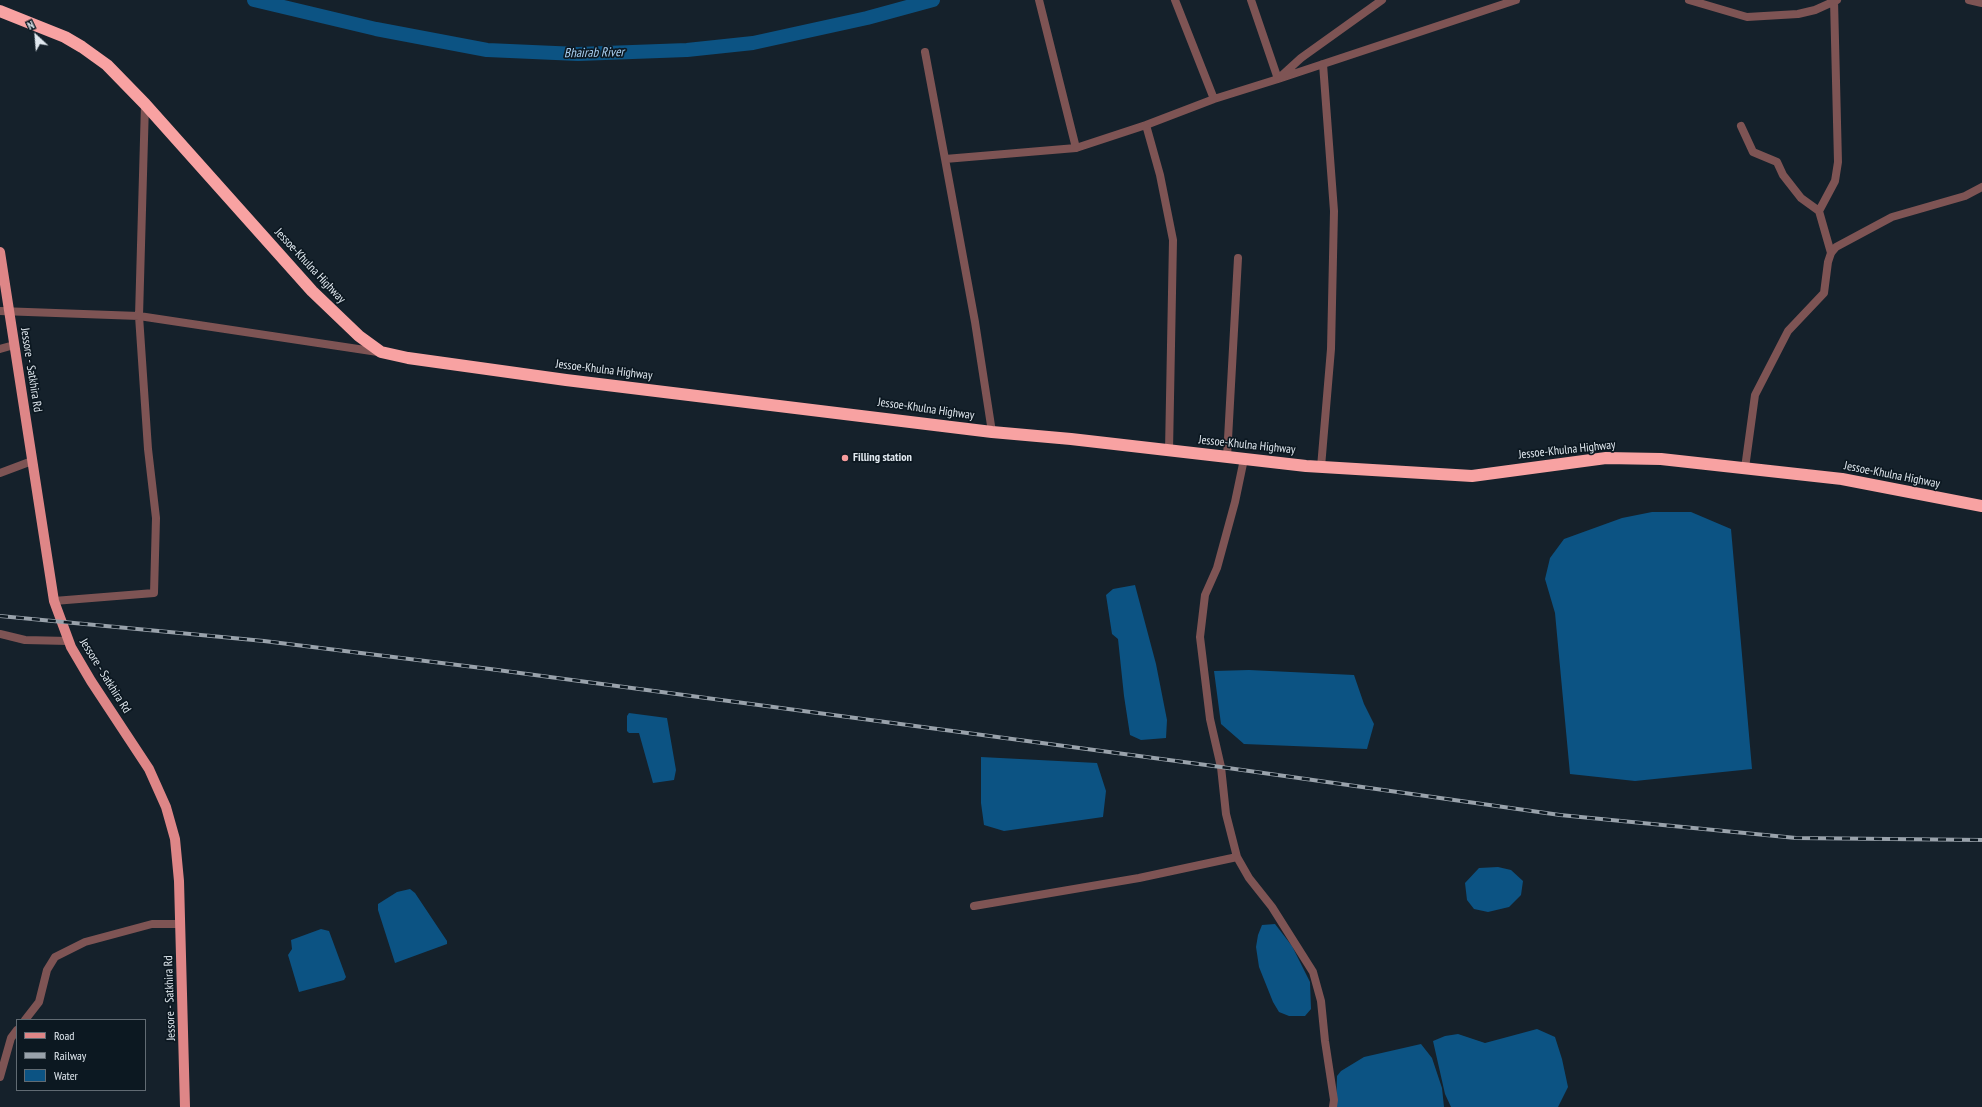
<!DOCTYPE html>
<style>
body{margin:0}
#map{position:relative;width:1982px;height:1107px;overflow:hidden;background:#15212b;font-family:"PT Sans Narrow",sans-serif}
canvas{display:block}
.legend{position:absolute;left:16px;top:1019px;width:130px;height:72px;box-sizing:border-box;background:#0c1821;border:1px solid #616b73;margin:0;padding:5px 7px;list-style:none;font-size:12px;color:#e0e8ef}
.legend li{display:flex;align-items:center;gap:8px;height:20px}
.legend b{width:20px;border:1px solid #616b73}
.north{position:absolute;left:16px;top:16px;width:40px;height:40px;-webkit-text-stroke:3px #0c1821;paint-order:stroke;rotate:334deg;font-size:11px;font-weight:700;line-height:16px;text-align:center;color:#e0e8ef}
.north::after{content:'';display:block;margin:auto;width:14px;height:18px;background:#e0e8ef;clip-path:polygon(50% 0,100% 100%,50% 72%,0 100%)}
</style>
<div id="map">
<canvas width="1982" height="1107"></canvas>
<ul class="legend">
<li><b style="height:5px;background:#de8687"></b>Road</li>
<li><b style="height:5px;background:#99a2ab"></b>Railway</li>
<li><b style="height:11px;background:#0c5383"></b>Water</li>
</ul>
<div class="north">N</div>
</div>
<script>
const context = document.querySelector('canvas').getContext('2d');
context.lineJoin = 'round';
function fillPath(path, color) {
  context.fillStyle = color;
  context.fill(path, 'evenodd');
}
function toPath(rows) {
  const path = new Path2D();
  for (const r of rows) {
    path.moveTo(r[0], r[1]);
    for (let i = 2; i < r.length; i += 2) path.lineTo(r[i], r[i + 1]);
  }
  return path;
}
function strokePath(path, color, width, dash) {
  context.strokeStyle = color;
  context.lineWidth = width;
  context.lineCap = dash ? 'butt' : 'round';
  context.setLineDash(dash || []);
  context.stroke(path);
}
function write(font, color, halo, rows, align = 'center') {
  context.font = font + ' "PT Sans Narrow",sans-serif';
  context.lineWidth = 3.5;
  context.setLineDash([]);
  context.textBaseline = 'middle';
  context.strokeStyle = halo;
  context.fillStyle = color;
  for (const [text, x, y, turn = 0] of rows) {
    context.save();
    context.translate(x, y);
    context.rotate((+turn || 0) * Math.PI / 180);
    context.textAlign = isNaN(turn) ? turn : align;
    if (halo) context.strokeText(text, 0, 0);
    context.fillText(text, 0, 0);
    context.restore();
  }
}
fillPath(toPath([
 [1652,512,1691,512,1731,529,1752,769,1635,781,1570,774,1555,613,1545,579,1550,558,1564,539,1622,518],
 [1135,585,1156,664,1167,720,1166,738,1141,740,1130,735,1124,696,1118,639,1112,634,1106,595,1113,589],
 [1249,670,1354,675,1364,704,1374,724,1367,749,1244,744,1221,724,1214,671],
 [629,713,667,718,676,770,674,780,653,783,639,733,629,733,627,731,627,716],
 [981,757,1097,763,1106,791,1103,817,1004,831,984,825,981,803],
 [1498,867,1511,870,1523,881,1521,895,1509,907,1488,912,1474,909,1467,900,1465,883,1479,868],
 [410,889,415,893,447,941,447,944,395,963,378,910,378,904,397,892],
 [1275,924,1292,946,1310,982,1311,1009,1305,1016,1289,1016,1279,1012,1273,1002,1259,967,1256,947,1258,935,1262,925],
 [321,929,329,931,346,977,344,980,299,992,288,955,292,949,291,940],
 [1537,1029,1555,1037,1562,1059,1568,1087,1558,1107,1451,1107,1445,1094,1433,1041,1445,1036,1458,1034,1485,1043],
 [1421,1044,1432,1058,1442,1088,1444,1107,1336,1107,1337,1076,1341,1071,1364,1057]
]), '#0c5383');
strokePath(toPath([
 [254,0,376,29,487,50,578,54,687,50,753,43,867,18,933,0]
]), '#0c5383', 14);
strokePath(toPath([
 [1039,0,1076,148,1146,125,1160,175,1173,240,1169,451],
 [1382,0,1301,58,1278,79,1516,0],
 [1689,0,1747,17,1798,14,1815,10,1837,0],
 [1969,0,1982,3],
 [925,52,945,159],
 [1214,99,1278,79,1251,0],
 [1146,125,1214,99,1175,0],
 [1741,126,1753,152,1777,162,1783,175,1801,198,1819,211,1831,253],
 [1819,211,1835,181,1838,162,1834,0],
 [0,311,139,316,378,352],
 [0,349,14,345],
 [992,432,975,322,945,159,1076,148],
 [1227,457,1238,258],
 [1244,459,1235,502,1217,568,1205,595,1200,637,1210,719,1221,767,1226,814,1237,857,1249,878,1272,907,1313,972,1321,1001,1325,1041,1334,1100,1333,1107],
 [1321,467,1331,349,1334,211,1323,64],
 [1745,468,1755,395,1788,331,1824,293,1828,262,1831,253,1836,247,1892,217,1965,196,1982,187],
 [0,473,32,461],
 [54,601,154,593,156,518,148,449,139,316,145,104],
 [0,634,25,640,68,641],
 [974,906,1139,878,1237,857],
 [25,1020,39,1002,47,970,55,957,85,942,152,924,180,924],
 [0,1077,11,1038,17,1030]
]), '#7e5454', 8);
strokePath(toPath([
 [0,252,54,601,71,647,91,681,149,769,166,807,175,839,179,881,185,1107]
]), '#de8687', 10);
strokePath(toPath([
 [0,11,65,37,82,47,107,65,145,104,312,291,359,336,381,352,408,358,566,380,992,432,1071,439,1306,466,1472,476,1606,458,1661,459,1842,479,1982,506]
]), '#f8a2a2', 12);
const rail = toPath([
 [0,616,264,641,490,669,1221,767,1560,815,1796,838,1982,840]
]);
strokePath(rail, '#99a2ab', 4);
strokePath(rail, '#0c1821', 2.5, [8]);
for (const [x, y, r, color] of [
 [845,458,4,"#f59b9c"]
]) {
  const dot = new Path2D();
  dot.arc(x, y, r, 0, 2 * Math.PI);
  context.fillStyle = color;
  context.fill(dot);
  strokePath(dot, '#0c1821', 1.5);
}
write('12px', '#e0e8ef', '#0c1821', [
 ["Jessoe-Khulna Highway",310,266,47],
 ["Jessore - Satkhira Rd",31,370,81],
 ["Jessoe-Khulna Highway",604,370,7],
 ["Jessoe-Khulna Highway",926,409,8],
 ["Jessoe-Khulna Highway",1247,445,6],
 ["Jessoe-Khulna Highway",1567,450,-6],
 ["Jessoe-Khulna Highway",1892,475,11],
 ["Jessore - Satkhira Rd",105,676,58],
 ["Jessore - Satkhira Rd",170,998,-92]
]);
write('bold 12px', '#e0e8ef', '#0c1821', [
 ["Filling station",853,458]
], 'left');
write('italic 13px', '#a8cef1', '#0c1821', [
 ["Bhairab River",594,53,-1]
]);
</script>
